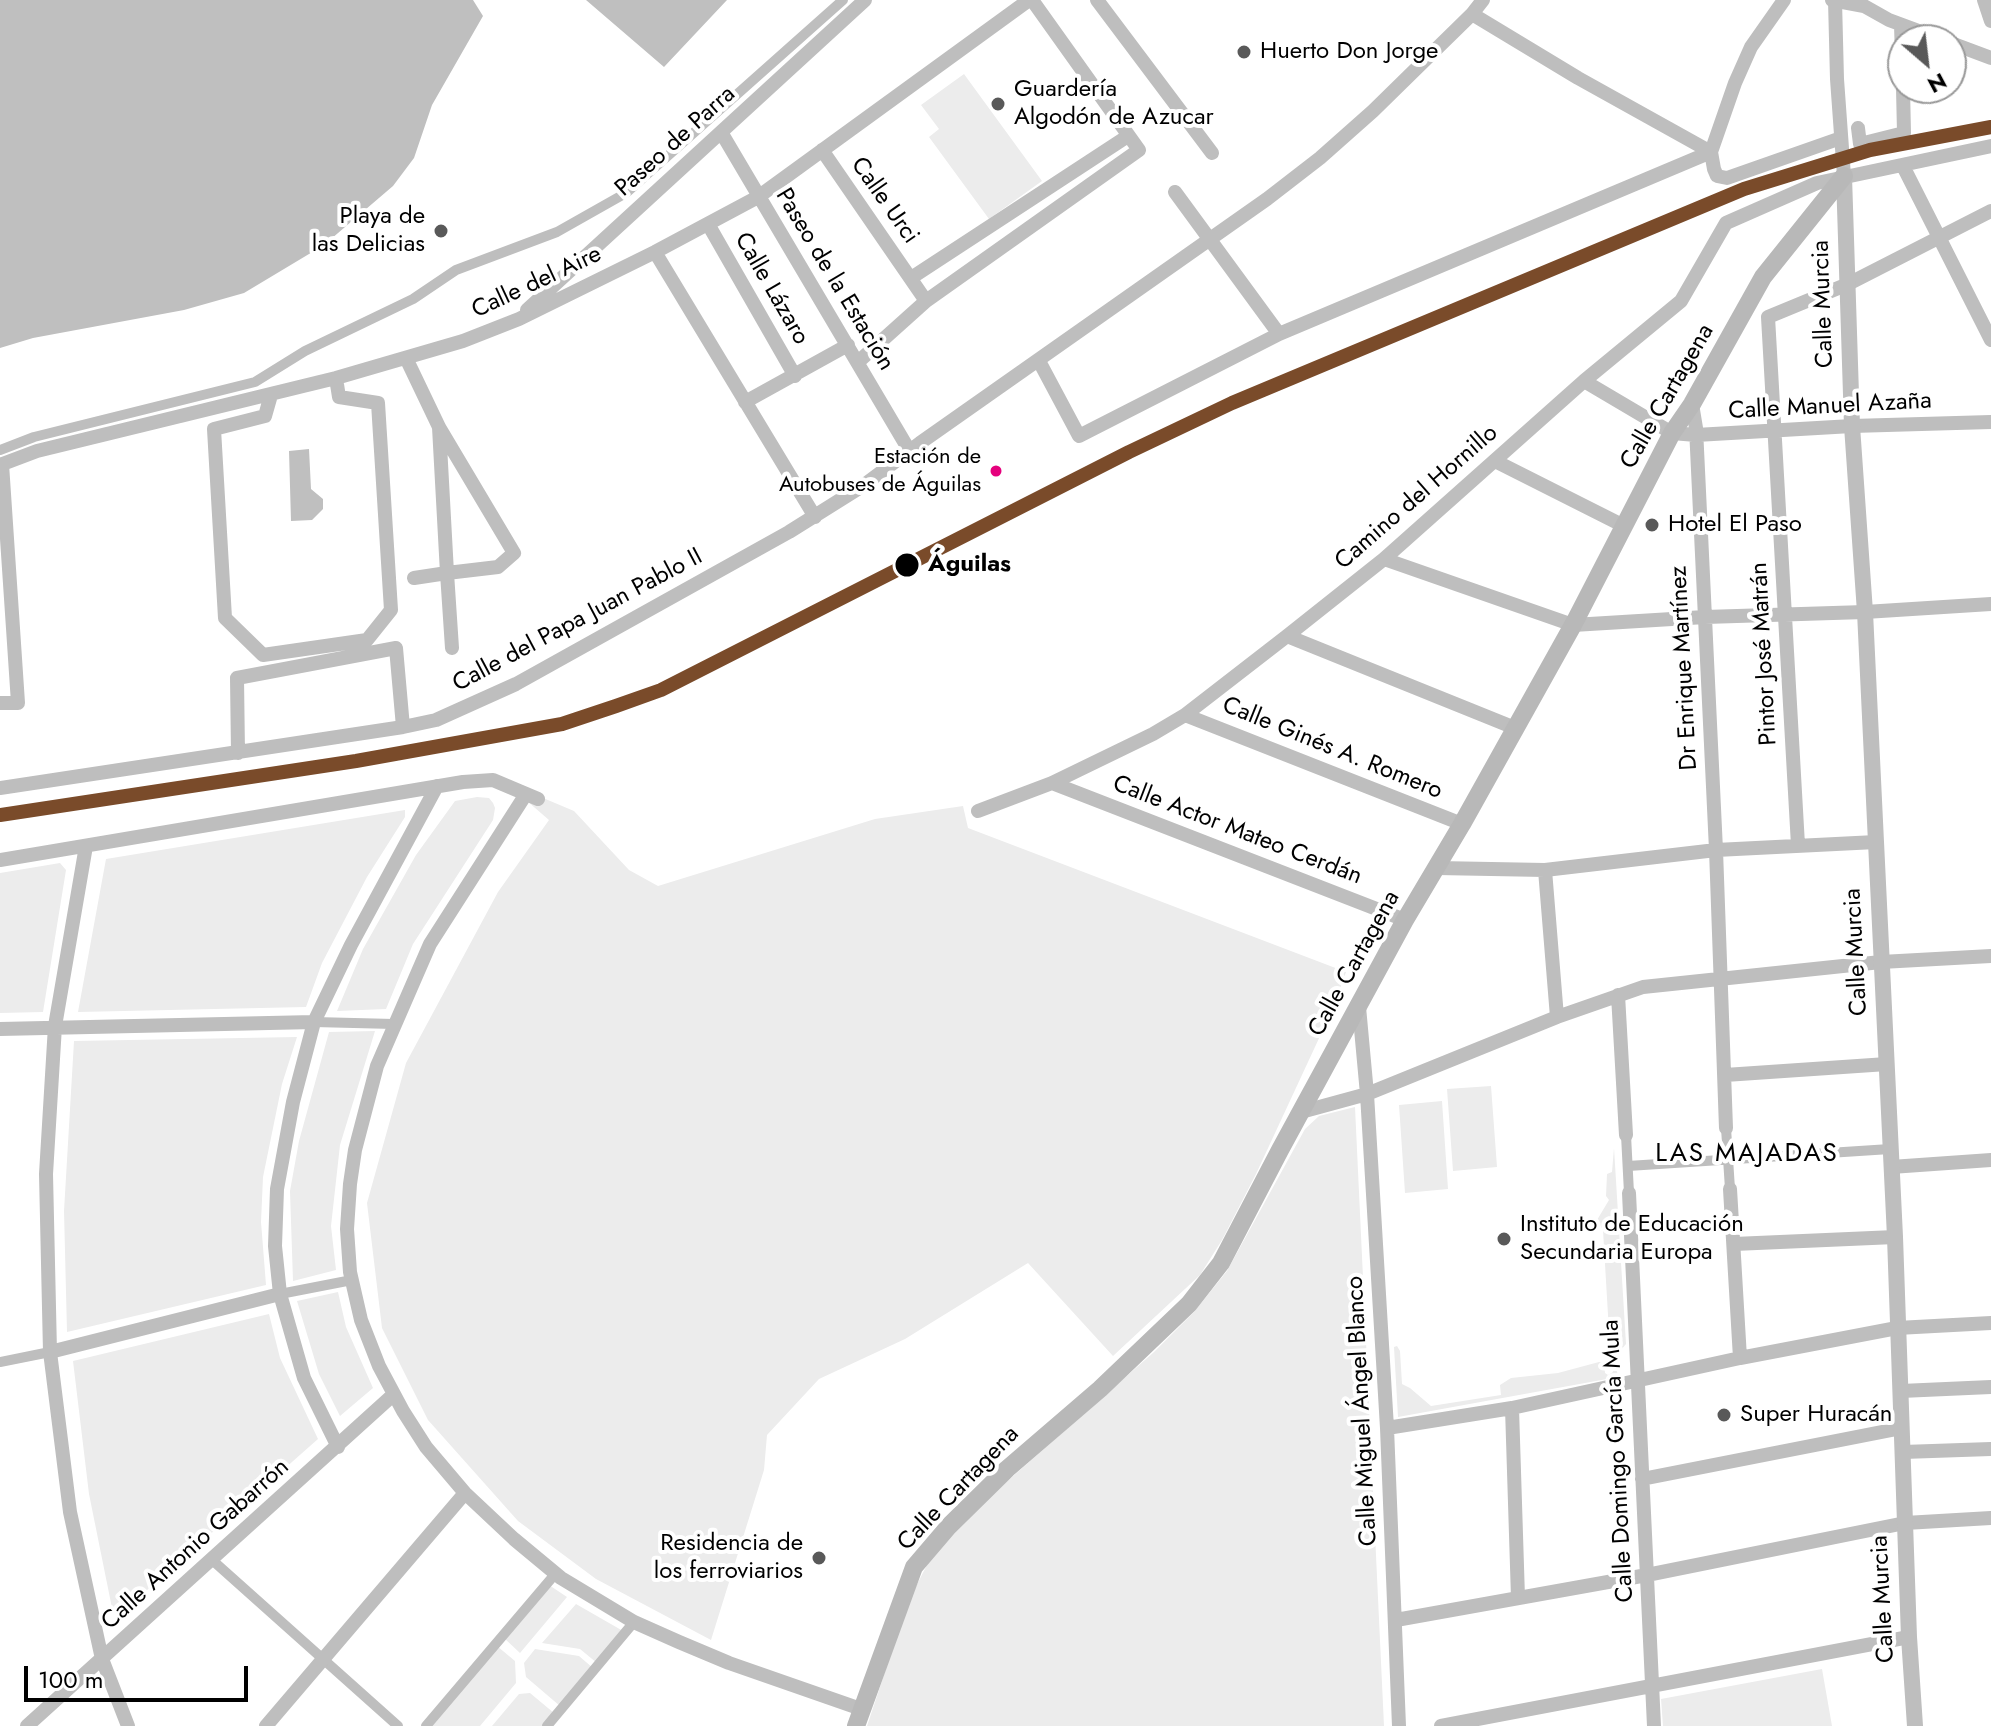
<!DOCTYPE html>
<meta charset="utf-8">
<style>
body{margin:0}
#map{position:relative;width:1991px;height:1726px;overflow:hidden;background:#fff;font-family:Jost,sans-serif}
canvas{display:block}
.north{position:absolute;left:1887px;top:24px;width:80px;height:80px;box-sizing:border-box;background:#fff;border:2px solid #999;border-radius:50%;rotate:152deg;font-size:22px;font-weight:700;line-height:32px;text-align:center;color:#000}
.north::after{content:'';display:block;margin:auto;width:28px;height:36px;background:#595959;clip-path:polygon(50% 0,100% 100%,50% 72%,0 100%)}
.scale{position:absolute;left:24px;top:1666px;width:224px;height:36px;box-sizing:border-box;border:4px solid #000;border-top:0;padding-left:10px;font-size:24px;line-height:28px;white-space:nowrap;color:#000;-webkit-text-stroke:6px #fff;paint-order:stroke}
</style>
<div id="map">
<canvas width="1991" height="1726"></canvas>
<div class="north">N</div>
<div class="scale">100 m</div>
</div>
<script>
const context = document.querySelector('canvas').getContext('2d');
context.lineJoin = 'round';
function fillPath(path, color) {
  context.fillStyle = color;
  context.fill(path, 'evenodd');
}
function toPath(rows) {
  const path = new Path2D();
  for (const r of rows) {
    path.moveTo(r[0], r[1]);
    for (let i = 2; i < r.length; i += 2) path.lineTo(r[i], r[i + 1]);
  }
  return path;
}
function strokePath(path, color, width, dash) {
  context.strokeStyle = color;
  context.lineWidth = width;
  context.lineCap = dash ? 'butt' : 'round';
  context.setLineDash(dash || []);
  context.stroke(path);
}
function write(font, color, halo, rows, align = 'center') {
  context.font = font + ' Jost,sans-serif';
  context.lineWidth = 8;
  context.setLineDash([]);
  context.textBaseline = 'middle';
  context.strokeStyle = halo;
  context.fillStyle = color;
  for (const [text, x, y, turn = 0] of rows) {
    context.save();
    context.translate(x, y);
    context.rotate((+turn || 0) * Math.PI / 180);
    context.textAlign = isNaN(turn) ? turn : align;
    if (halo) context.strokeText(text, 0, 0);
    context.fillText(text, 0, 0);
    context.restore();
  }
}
fillPath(toPath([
 [964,74,1042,181,989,219,929,137,939,129,921,105],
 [505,782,574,811,629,870,658,886,875,819,963,806,968,828,1346,972,1334,1006,1256,1174,1222,1240,1200,1275,1113,1356,1028,1263,905,1339,819,1379,767,1435,764,1470,711,1640,596,1579,518,1521,428,1420,382,1328,367,1203,406,1063,498,892,549,820],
 [477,797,489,798,493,803,495,808,493,820,413,944,386,1009,337,1011,363,949,416,855,455,801],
 [405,810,405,817,367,877,322,963,306,1007,78,1012,106,859],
 [60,863,66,870,43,1012,0,1013,0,873],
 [375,1031,340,1145,331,1226,336,1270,293,1281,290,1191,299,1141,329,1032],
 [297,1037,282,1084,263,1177,261,1222,266,1285,67,1332,64,1211,74,1041],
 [1491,1086,1497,1167,1453,1171,1447,1089],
 [1442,1101,1448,1189,1405,1193,1399,1105],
 [1355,1107,1384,1726,867,1726,909,1600,929,1561,961,1522,1154,1352,1194,1312,1227,1271,1305,1129,1319,1116],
 [1614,1148,1626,1344,1621,1350,1610,1349,1603,1230,1597,1220,1609,1200,1606,1196,1607,1174,1612,1172],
 [338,1292,346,1327,373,1388,340,1416,319,1374,297,1301],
 [269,1314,280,1358,318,1439,120,1614,112,1608,89,1494,73,1361],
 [1397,1346,1400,1351,1402,1384,1410,1388,1431,1406,1501,1395,1500,1385,1511,1378,1558,1373,1599,1362,1604,1363,1605,1373,1608,1375,1613,1372,1611,1362,1615,1360,1618,1377,1398,1417,1394,1347],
 [549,1585,567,1597,520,1653,504,1638],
 [576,1604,623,1631,597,1663,580,1649,542,1643],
 [497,1646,515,1661,516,1683,480,1726,430,1726],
 [535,1649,579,1656,593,1668,560,1706,526,1677,524,1663],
 [1822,1669,1832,1726,1663,1726,1661,1699],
 [530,1693,554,1713,543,1726,492,1726,519,1694]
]), '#ececec');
fillPath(toPath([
 [0,0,473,0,483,16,432,105,414,158,393,186,324,245,244,293,184,310,33,338,0,348],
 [586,0,727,0,664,67],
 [309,449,311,489,323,499,323,509,312,520,291,521,289,451]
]), '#bfbfbf');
strokePath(toPath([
 [0,450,34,437,255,382,305,351,413,299,456,270,557,232,626,193,843,0],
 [314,1022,394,1024],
 [1726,1128,1730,1189],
 [1626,1135,1629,1193],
 [1628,1166,1890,1149],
 [280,1294,352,1280],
 [0,1362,50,1352],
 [211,1559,398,1726],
 [426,1726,556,1573],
 [547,1726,634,1622]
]), '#bebebe', 10);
strokePath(toPath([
 [1097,0,1212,153],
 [1784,0,1751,47,1735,83,1711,152,1714,169,1717,176,1727,178,1841,138],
 [1832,0,1864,6,1889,20,1943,40],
 [1835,0,1837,79,1844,176],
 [1984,0,1991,21],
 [1472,14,1578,78,1711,152],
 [1901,25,1903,87],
 [1951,43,1991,58],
 [1858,128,1860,144,1904,133,1903,88],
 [721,132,909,450],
 [822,150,926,301],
 [1903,166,1991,340],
 [1175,192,1279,334],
 [708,224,795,376],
 [655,252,815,517],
 [911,278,1128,136],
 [527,310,865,0],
 [1768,317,1798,845],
 [1768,317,1848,284,1991,211],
 [406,358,439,427,514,553,498,567,447,573,439,427],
 [1039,361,1079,436,1279,334,1711,152],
 [858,362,926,301,1139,150,1032,0],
 [1584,381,1672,433,1696,435,1852,426,1991,422],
 [271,395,265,416,214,429,225,618,263,655,367,640,391,610,378,403,339,397,336,378],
 [745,402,848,345],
 [1692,404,1696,428,1716,850,1726,1128],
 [1495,461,1624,526],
 [0,465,37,451,336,378,463,341,519,319,655,252,758,197,1029,0],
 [1384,559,1573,625,1705,617,1865,612,1991,604],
 [414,578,447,573,452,648],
 [1287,636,1515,728],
 [0,703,18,703,2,464],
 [1185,715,1462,824],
 [238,753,237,678,396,648,403,727],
 [1052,783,1405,920],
 [0,788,403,727,436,720,516,684,789,532,864,485,920,443,1267,199,1320,158,1373,111,1472,14,1483,0],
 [526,794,430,944,377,1066,355,1150,350,1184,347,1229,350,1272,361,1320,379,1366,403,1411,426,1447,465,1493,514,1539,561,1578,634,1622,679,1642,729,1663,861,1709],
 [978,811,1052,783,1153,734,1185,715,1287,636,1384,559,1584,381,1681,301,1726,223,1817,183,1991,146],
 [86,846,55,1026,46,1174,50,1352,70,1512,102,1659,128,1726],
 [0,860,463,782,493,780,538,799],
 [1437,868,1545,870,1716,850,1876,842],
 [1545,870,1557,1017],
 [1618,995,1626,1135],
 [1359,1007,1367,1094,1387,1428,1399,1726],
 [0,1029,314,1022],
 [1725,1075,1887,1064],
 [1301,1112,1367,1094,1557,1017,1643,987,1881,962,1991,956],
 [1891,1167,1991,1160],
 [1730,1189,1740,1358],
 [1629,1193,1654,1726],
 [1734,1244,1895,1237],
 [50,1352,280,1294],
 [1901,1391,1991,1387],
 [1512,1408,1518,1598],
 [1387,1428,1512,1408,1740,1358,1897,1328,1991,1323],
 [338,1447,304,1378,280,1294,275,1246,277,1189,293,1102,314,1022,351,945,437,786],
 [1903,1452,1991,1449],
 [1642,1479,1902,1428],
 [1396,1620,1647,1575,1905,1523,1991,1518],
 [27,1726,393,1395],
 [266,1726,465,1493],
 [1441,1726,1909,1637]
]), '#bebebe', 14);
strokePath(toPath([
 [1844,176,1852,426,1865,612,1876,842,1895,1237,1909,1637,1915,1726]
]), '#bebebe', 16);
strokePath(toPath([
 [856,1726,914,1567,949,1526,1007,1469,1100,1389,1189,1304,1221,1263,1280,1150,1405,920,1462,824,1573,625,1672,433,1692,404,1763,277,1844,176]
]), '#b8b8b8', 18);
strokePath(toPath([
 [0,815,356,761,562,724,616,706,661,690,1129,452,1232,403,1744,189,1870,150,1991,127]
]), '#7a4b2a', 14);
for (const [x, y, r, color] of [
 [1244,52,8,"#595959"],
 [998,104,8,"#595959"],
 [441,231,8,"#595959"],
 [996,471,7,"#e5007d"],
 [1652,525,8,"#595959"],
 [907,565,13,"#000"],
 [1504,1239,8,"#595959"],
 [1724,1415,8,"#595959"],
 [819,1558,8,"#595959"]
]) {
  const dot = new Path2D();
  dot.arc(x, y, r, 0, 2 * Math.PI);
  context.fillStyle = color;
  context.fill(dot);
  strokePath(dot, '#fff', 3);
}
write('22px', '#000', '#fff', [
 ["Estación de",981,458],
 ["Autobuses de Águilas",981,486]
], 'right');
write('24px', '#000', '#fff', [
 ["Huerto Don Jorge",1260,52],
 ["Guardería",1014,90],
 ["Algodón de Azucar",1014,118],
 ["Playa de",425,217,"right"],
 ["las Delicias",425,245,"right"],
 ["Hotel El Paso",1668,525],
 ["Instituto de Educación",1520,1225],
 ["Secundaria Europa",1520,1253],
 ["Super Huracán",1740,1415],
 ["Residencia de",803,1544,"right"],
 ["los ferroviarios",803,1572,"right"]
], 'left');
write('24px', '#000', '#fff', [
 ["Paseo de Parra",676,142,-42],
 ["Calle Urci",884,201,55],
 ["Paseo de la Estación",834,280,59],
 ["Calle del Aire",537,283,-25],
 ["Calle Lázaro",771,289,60],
 ["Calle Murcia",1824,304,-92],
 ["Calle Cartagena",1668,397,-60],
 ["Calle Manuel Azaña",1830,407,-3],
 ["Camino del Hornillo",1417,498,-41],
 ["Calle del Papa Juan Pablo II",578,621,-28],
 ["Pintor José Matrán",1765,654,-93],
 ["Dr Enrique Martínez",1685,668,-93],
 ["Calle Ginés A. Romero",1332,749,22],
 ["Calle Actor Mateo Cerdán",1237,831,21],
 ["Calle Murcia",1857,952,-93],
 ["Calle Cartagena",1355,964,-61],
 ["Calle Miguel Ángel Blanco",1363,1411,-93],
 ["Calle Domingo García Mula",1619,1461,-93],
 ["Calle Cartagena",959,1489,-46],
 ["Calle Antonio Gabarrón",196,1545,-42],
 ["Calle Murcia",1884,1599,-93]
]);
write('bold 24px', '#000', '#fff', [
 ["Águilas",928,565]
], 'left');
context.letterSpacing = '2px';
write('26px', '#000', '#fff', [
 ["LAS MAJADAS",1747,1155]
]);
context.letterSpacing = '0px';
</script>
